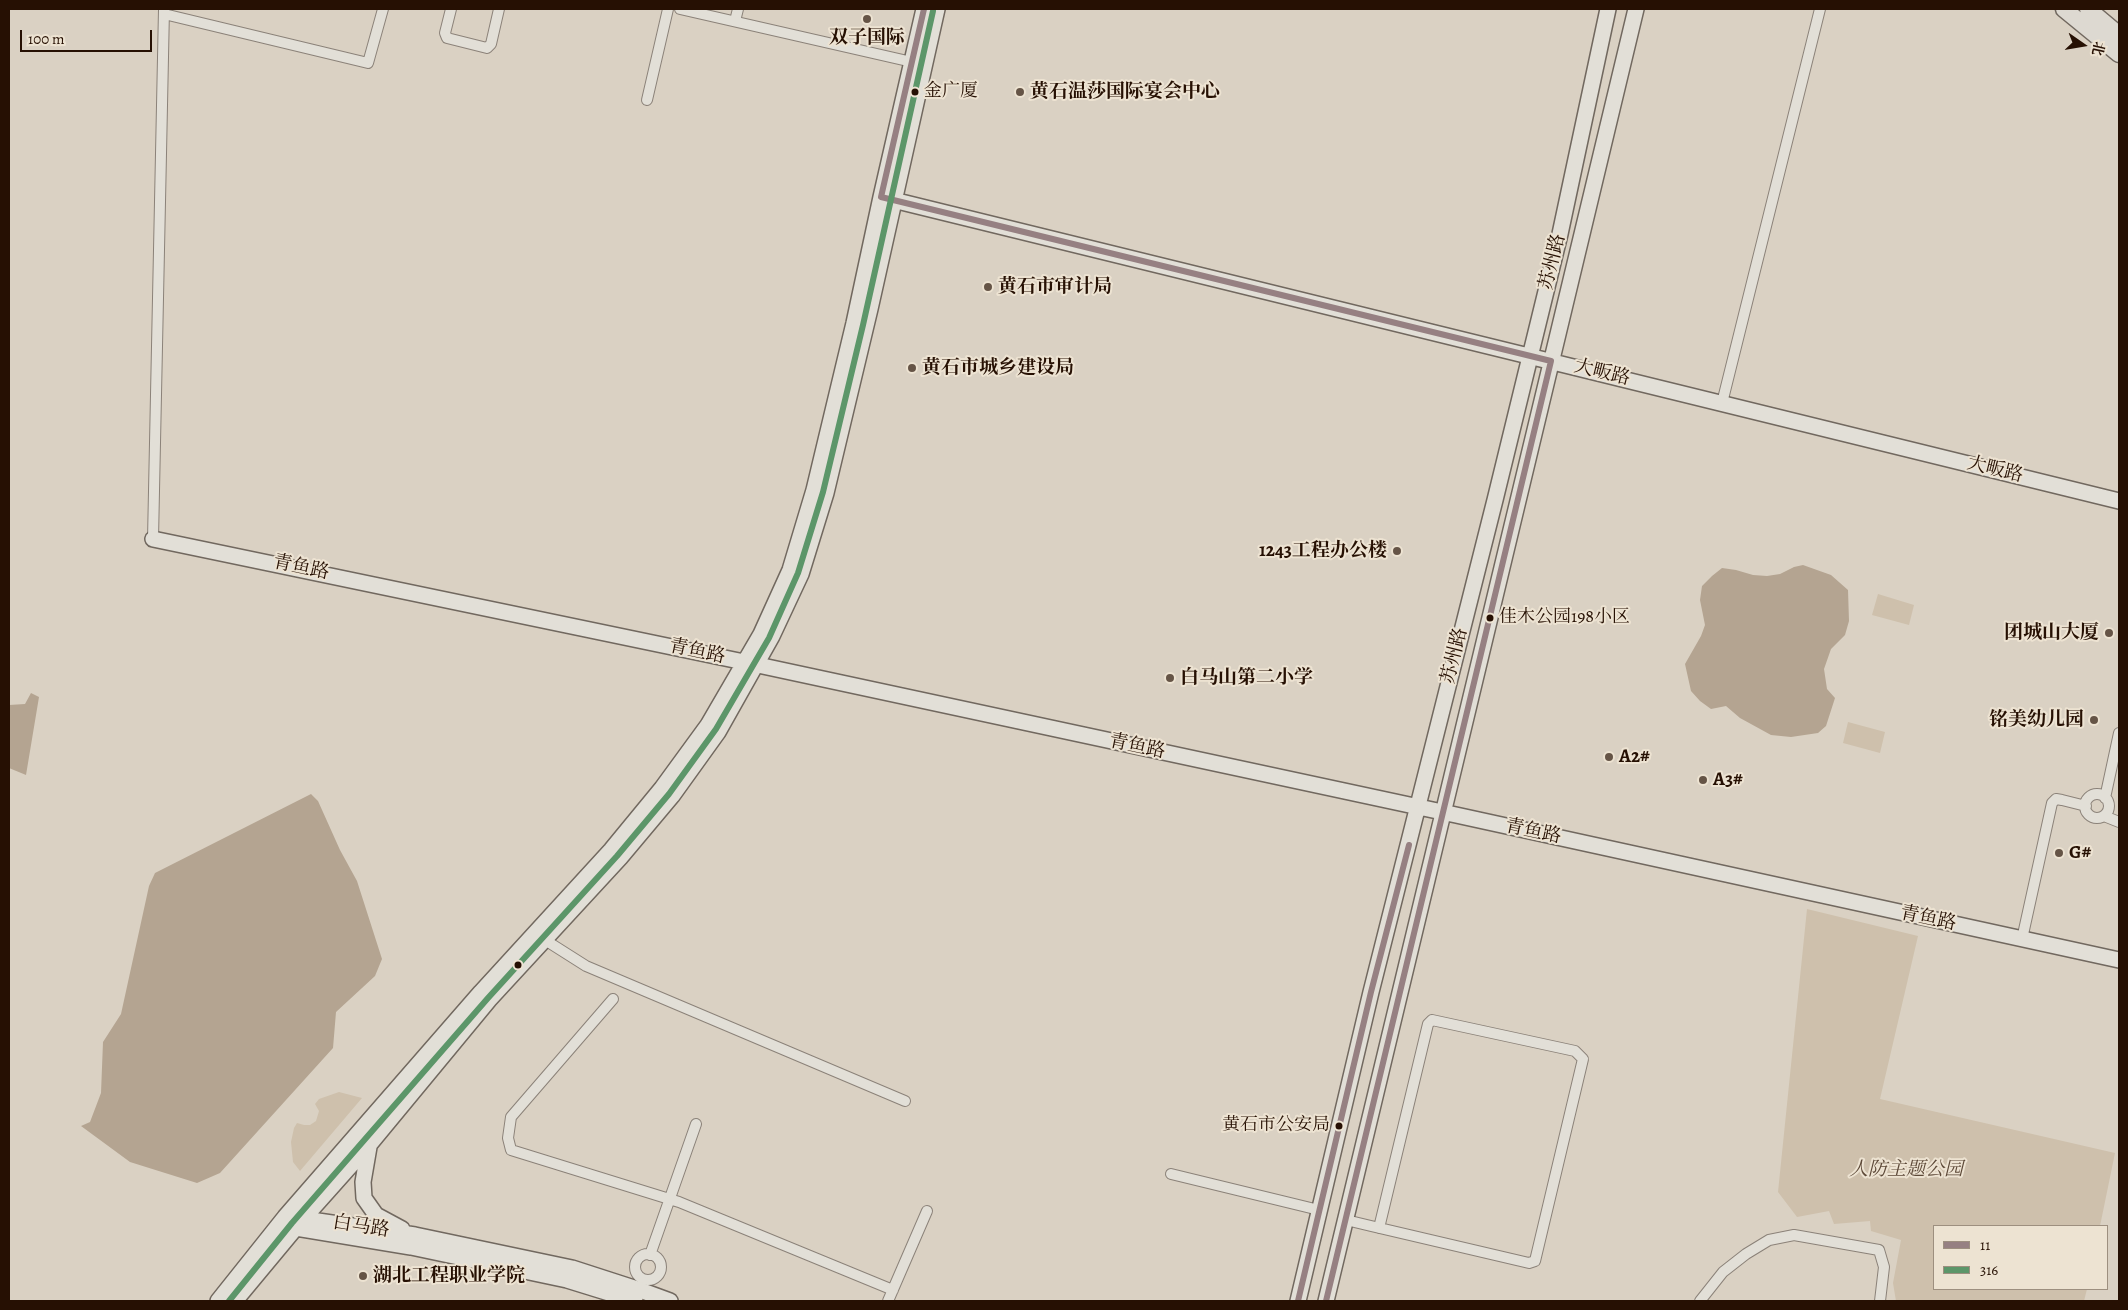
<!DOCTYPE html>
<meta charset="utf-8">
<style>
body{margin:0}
#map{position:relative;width:2128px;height:1310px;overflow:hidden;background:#dad1c3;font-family:Alegreya,"Noto Serif SC",serif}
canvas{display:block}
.frame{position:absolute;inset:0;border:10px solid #261003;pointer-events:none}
.legend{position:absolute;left:1933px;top:1225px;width:175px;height:65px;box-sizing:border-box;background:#ede3d2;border:1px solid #9d8f7f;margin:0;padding:6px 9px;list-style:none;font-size:15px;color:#261003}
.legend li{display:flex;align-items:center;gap:10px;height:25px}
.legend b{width:25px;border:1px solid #9d8f7f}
.north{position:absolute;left:2058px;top:20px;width:50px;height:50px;-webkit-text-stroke:4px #ede3d2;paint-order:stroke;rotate:103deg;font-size:14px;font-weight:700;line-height:20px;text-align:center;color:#261003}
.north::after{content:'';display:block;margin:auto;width:18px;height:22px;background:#261003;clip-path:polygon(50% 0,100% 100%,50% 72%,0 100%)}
.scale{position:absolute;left:20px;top:30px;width:132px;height:22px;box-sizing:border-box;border:2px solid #261003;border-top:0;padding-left:6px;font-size:15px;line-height:18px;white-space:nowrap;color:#261003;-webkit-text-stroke:4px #ede3d2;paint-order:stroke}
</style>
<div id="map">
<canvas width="2128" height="1310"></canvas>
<div class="frame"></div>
<ul class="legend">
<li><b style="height:6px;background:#968082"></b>11</li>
<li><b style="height:6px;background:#5c9669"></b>316</li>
</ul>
<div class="north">北</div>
<div class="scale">100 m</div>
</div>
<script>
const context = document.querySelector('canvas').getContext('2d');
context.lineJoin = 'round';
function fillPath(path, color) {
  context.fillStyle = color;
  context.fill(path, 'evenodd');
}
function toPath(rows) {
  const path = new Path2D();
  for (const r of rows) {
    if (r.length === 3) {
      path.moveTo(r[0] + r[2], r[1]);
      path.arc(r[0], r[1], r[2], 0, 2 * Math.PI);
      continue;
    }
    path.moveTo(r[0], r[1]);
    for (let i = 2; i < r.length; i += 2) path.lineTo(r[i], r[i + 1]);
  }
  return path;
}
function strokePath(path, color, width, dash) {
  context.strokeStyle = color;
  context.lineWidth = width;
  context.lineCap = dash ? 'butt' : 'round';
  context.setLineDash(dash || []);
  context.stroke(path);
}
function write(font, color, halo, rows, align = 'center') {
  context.font = font + ' Alegreya,"Noto Serif SC",serif';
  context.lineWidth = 4;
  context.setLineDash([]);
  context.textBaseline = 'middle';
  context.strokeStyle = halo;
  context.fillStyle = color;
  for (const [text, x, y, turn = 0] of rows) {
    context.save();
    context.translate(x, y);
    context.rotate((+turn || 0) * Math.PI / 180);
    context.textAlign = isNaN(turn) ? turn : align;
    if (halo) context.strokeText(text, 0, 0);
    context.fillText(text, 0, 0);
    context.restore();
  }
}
fillPath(toPath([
 [1878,594,1914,605,1909,625,1872,615],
 [1848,722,1885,732,1880,753,1843,743],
 [1807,909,1918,936,1880,1099,2115,1153,2100,1226,1934,1226,1934,1289,2087,1289,2084,1301,1896,1301,1893,1283,1901,1240,1871,1231,1870,1221,1834,1224,1829,1211,1797,1217,1778,1192],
 [339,1092,362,1098,300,1171,293,1162,291,1142,294,1128,297,1123,304,1125,310,1125,316,1121,319,1111,315,1104,319,1099]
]), '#cec0ac');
fillPath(toPath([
 [1803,565,1831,575,1848,590,1849,621,1845,635,1831,649,1824,669,1827,689,1835,698,1826,726,1818,733,1791,737,1771,735,1740,718,1726,706,1711,709,1700,701,1691,691,1685,664,1701,636,1705,625,1700,600,1702,586,1712,576,1722,568,1736,570,1753,575,1767,576,1780,574,1794,567],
 [31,693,39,697,26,775,9,768,9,705,25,704],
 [311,794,318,801,340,850,357,881,382,959,375,976,336,1012,333,1048,220,1173,197,1183,130,1162,81,1126,90,1122,101,1093,103,1042,121,1014,149,886,155,873]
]), '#b4a491');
const street = toPath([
 [451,9,445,33,447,38,487,48,491,44,499,9],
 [680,9,912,62],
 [164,14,368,63,383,9],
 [735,21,738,9],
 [647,100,668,9],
 [1722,403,1820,9],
 [153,539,164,9],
 [2097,806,12],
 [2105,798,2119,733],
 [2104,816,2119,822],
 [2022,939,2052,803,2056,799,2062,800,2086,806],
 [545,940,586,966,905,1101],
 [613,999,511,1117,508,1138,511,1150,679,1202,893,1290],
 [1171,1174,1319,1210],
 [1346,1220,1371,1226,1529,1263,1535,1261,1583,1059,1575,1051,1432,1020,1428,1024,1379,1228],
 [648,1267,13],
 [650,1255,696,1124],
 [888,1301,927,1211],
 [1700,1301,1723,1272,1746,1254,1769,1240,1794,1235,1879,1250,1884,1267,1880,1301]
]);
const secondary = toPath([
 [885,198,2119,501],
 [153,539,744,662,1456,815,2119,960],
 [369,1147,363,1182,364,1198,376,1215,402,1229],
 [297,1218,415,1235,572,1268,640,1290,670,1301],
 [290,1222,296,1228,411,1247,567,1280,635,1301],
 [218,1301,285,1217,481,992,611,850,662,788,708,725,761,634,790,570,814,490,854,323,881,197,924,9],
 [235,1301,304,1218,370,1144,489,1000,620,858,672,796,718,732,772,636,801,574,826,493,870,309,937,9],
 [1298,1301,1371,992,1495,500,1560,234,1608,9],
 [1326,1301,1636,9]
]);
const primary = toPath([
 [2064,9,2119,54],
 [2088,9,2119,35]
]);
strokePath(street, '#8b8279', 12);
strokePath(secondary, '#71685f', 18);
strokePath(primary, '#71685f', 19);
strokePath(street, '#e2dfd7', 10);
strokePath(secondary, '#e2dfd7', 15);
strokePath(primary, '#ddd9d1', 16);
strokePath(toPath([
 [924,9,881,197,1551,361,1326,1301],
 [1298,1301,1371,992,1409,845]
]), '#968082', 6);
strokePath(toPath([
 [229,1301,292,1223,488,998,617,856,669,794,716,729,769,638,798,573,823,492,863,325,933,11]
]), '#5c9669', 6);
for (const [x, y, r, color] of [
 [867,19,5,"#655446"],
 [915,92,4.5,"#261003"],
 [1020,92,5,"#655446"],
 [988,287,5,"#655446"],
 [912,368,5,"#655446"],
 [1397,551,5,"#655446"],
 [1490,618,4.5,"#261003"],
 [2109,633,5,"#655446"],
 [1170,678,5,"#655446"],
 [2094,720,5,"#655446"],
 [1609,757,5,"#655446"],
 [1703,780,5,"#655446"],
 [2059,853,5,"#655446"],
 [518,965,4.5,"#261003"],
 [1339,1126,4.5,"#261003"],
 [363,1276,5,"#655446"]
]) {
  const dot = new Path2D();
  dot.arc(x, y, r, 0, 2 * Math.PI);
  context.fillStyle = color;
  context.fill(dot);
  strokePath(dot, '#ede3d2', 2);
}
write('18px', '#261003', '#ede3d2', [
 ["金广厦",924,92],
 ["佳木公园198小区",1499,618],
 ["黄石市公安局",1330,1126,"right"]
], 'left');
write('bold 19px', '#261003', '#ede3d2', [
 ["双子国际",867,38,"center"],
 ["黄石温莎国际宴会中心",1030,92],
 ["黄石市审计局",998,287],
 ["黄石市城乡建设局",922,368],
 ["1243工程办公楼",1387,551,"right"],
 ["团城山大厦",2099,633,"right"],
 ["白马山第二小学",1180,678],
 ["铭美幼儿园",2084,720,"right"],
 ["A2#",1619,757],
 ["A3#",1713,780],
 ["G#",2069,853],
 ["湖北工程职业学院",373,1276]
], 'left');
write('19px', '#261003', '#ede3d2', [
 ["苏州路",1553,262,-76],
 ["大畈路",1602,373,14],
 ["大畈路",1995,470,14],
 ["青鱼路",301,568,12],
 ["青鱼路",697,652,12],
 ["苏州路",1455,656,-76],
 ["青鱼路",1137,747,12],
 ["青鱼路",1533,832,12],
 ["青鱼路",1928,919,12],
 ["白马路",361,1227,9]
]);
write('italic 19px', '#5d4938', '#ede3d2', [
 ["人防主题公园",1906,1170]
]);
</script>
